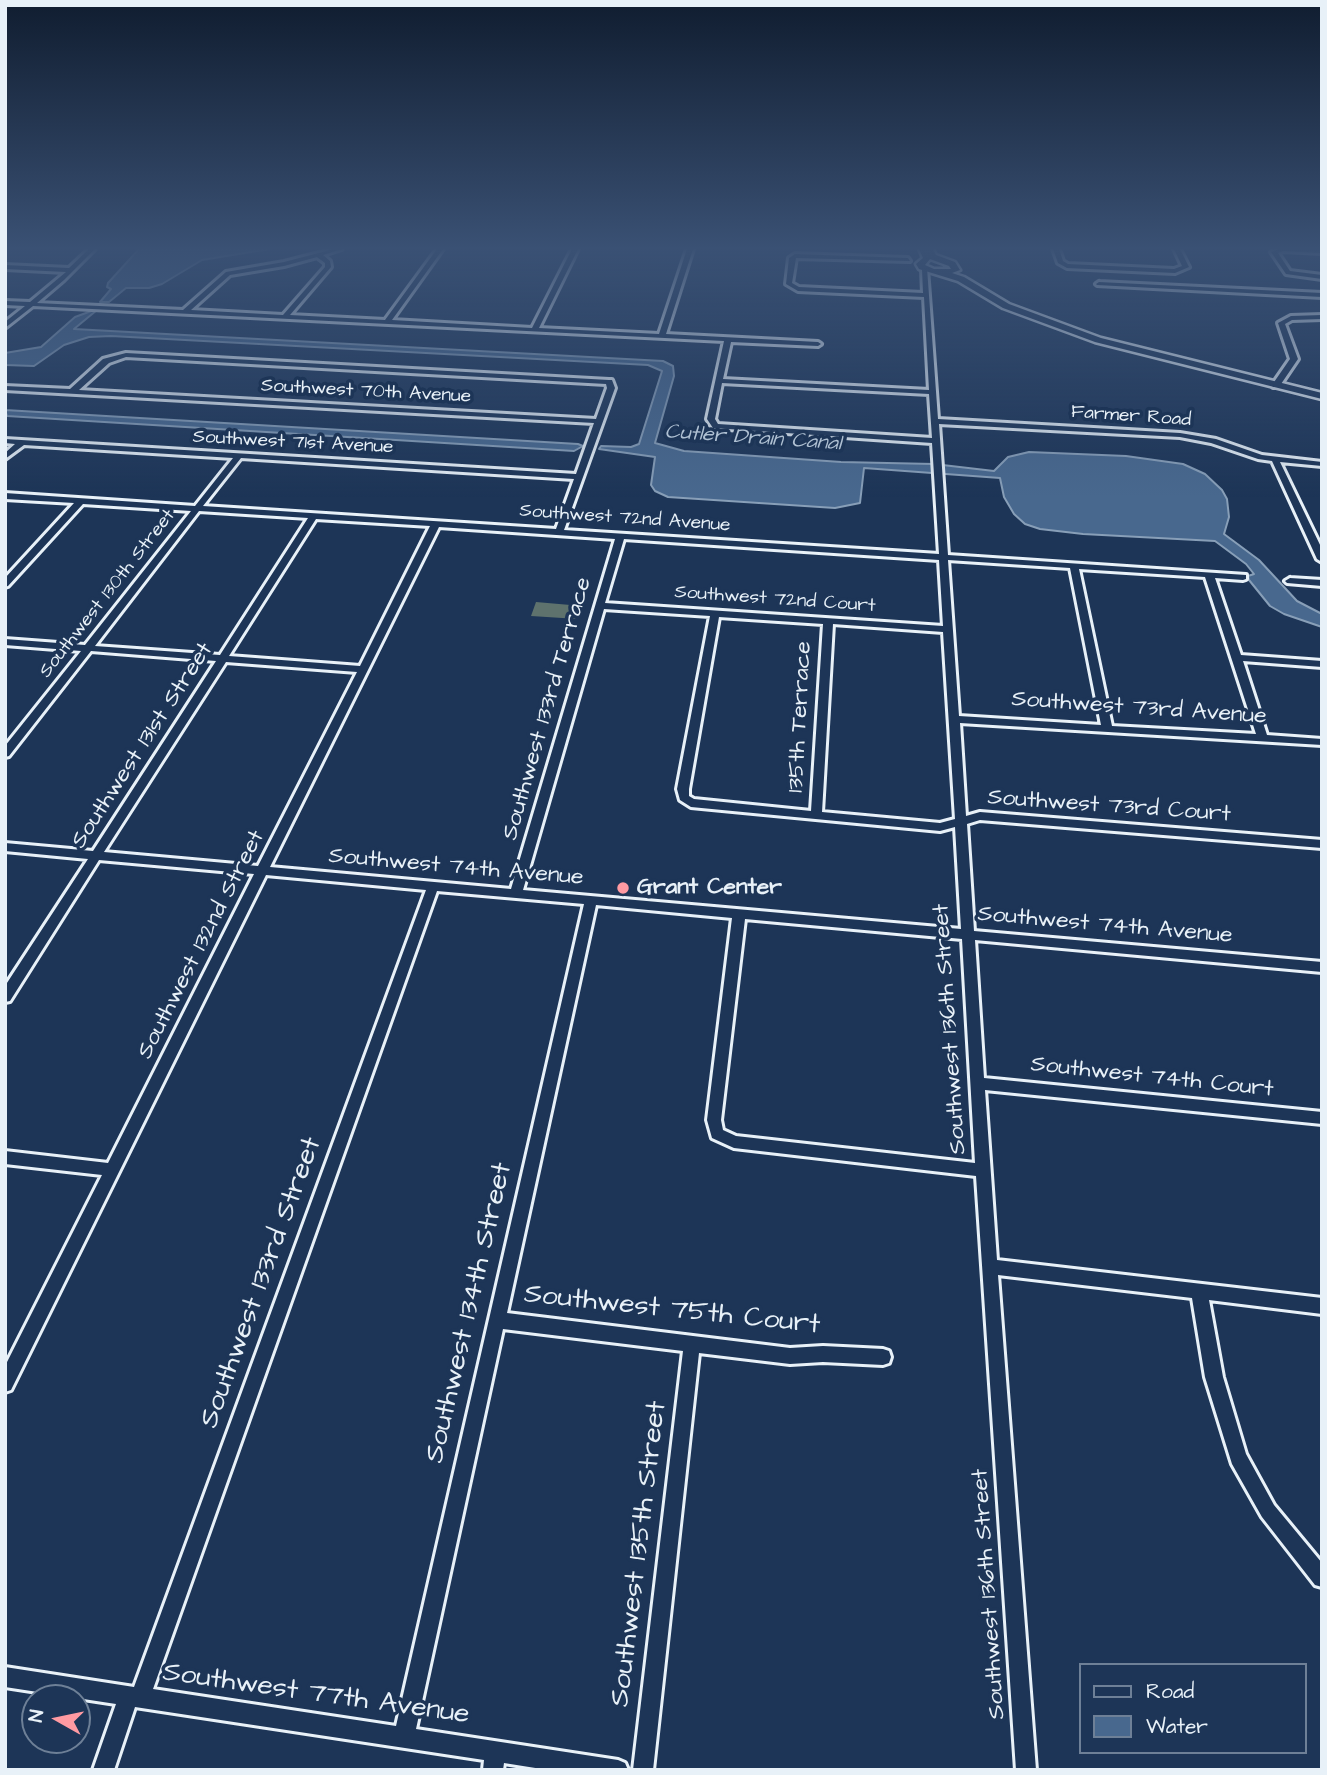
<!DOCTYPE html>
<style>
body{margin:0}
#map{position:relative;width:1327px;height:1775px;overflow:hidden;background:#1d3557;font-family:"Architects Daughter",sans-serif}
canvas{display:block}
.frame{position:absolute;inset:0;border:7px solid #e8f1f8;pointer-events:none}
.legend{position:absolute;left:1079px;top:1663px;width:228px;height:91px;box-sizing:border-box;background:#1d3557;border:2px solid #6e8097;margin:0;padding:9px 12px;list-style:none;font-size:21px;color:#e8f1f8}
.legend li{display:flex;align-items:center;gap:14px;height:35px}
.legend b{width:35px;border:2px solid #6e8097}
.north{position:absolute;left:21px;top:1684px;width:70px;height:70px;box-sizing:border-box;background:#1d3557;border:2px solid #6e8097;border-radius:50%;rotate:279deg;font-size:19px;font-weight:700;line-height:28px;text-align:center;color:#e8f1f8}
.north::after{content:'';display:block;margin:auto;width:24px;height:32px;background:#ff9aa2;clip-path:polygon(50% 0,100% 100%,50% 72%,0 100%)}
</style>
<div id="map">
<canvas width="1327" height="1775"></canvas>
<div class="frame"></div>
<ul class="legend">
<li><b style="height:9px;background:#1d3557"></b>Road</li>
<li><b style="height:19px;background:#48688e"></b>Water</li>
</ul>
<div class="north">N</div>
</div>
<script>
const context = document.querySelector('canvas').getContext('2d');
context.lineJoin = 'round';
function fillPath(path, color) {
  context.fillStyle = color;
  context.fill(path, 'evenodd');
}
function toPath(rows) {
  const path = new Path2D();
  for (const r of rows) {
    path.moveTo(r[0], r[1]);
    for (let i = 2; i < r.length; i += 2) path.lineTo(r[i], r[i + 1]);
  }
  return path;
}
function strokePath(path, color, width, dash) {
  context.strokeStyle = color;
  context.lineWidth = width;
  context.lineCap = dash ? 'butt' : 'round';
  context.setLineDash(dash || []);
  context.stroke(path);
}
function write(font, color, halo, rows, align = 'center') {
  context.font = font + ' "Architects Daughter",sans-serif';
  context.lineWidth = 7;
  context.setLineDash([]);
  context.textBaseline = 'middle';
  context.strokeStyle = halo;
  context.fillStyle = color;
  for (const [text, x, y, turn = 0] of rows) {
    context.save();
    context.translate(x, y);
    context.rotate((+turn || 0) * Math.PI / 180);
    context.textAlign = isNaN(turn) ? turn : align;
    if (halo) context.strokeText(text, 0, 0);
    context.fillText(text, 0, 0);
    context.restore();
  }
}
fillPath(toPath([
 [536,602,582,606,578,619,531,616]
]), '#5e726d');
const water = toPath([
 [139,249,270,249,202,260,162,284,149,288,126,288,109,302,100,302,111,289,107,287,108,283,139,249],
 [94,310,97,310,74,329,663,361,673,366,674,376,655,443,684,451,841,462,934,464,994,471,1008,457,1029,452,1126,456,1183,464,1205,474,1222,490,1227,499,1229,517,1224,534,1259,560,1297,601,1322,614,1322,627,1284,614,1270,606,1249,580,1248,576,1254,574,1246,564,1215,541,1083,534,1040,529,1025,524,1014,514,1004,497,1000,478,864,468,860,503,835,508,668,497,655,491,651,485,655,457,599,449,601,446,631,447,639,444,662,371,648,365,111,336,89,337,64,345,34,366,5,365,5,353,41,347,75,317,94,310],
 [5,410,578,444,583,446,574,451,7,416,5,410]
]);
fillPath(water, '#48688e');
strokePath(water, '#889fb8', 2);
const minor = toPath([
 [89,249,95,249,64,280,37,303,183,310,226,272,284,262,334,249,342,249,323,255,330,261,331,267,290,315,385,320,437,249,443,249,392,320,532,328,572,249,578,249,539,328,659,334,687,249,693,249,666,334,818,342,821,344,818,346,731,342,723,379,929,390,924,297,798,291,786,284,789,258,795,254,908,258,910,261,796,258,792,283,799,287,923,293,922,269,927,268,938,419,1180,433,1216,439,1262,455,1322,462,1322,466,1280,462,1322,549,1322,562,1317,559,1272,461,1258,459,1211,443,1180,437,939,424,948,555,1246,575,1246,579,1243,580,1215,578,1241,655,1322,661,1322,667,1243,661,1267,735,1322,739,1322,745,960,723,966,816,980,812,1322,840,1322,848,980,820,967,824,974,931,1322,962,1322,972,975,940,984,1078,1322,1112,1322,1124,985,1090,997,1260,1322,1298,1322,1314,1209,1300,1223,1377,1246,1454,1274,1505,1322,1563,1322,1587,1315,1585,1262,1517,1232,1464,1205,1377,1192,1298,998,1275,1036,1770,1016,1770,976,1176,734,1148,712,1138,707,1120,732,918,596,905,507,1313,790,1348,823,1346,883,1349,889,1351,891,1357,889,1363,883,1365,823,1362,790,1364,699,1353,653,1770,633,1770,683,1351,503,1329,416,1729,618,1760,625,1763,628,1770,548,1770,504,1763,503,1770,483,1770,484,1760,135,1707,114,1770,93,1770,116,1704,5,1687,5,1667,134,1687,426,890,266,875,11,1390,5,1392,5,1366,102,1175,5,1164,5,1151,108,1163,254,874,99,860,10,1001,5,1002,5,986,88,859,5,851,5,843,93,851,216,661,91,651,9,756,5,757,5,746,81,651,5,645,5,639,85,645,191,511,83,504,8,586,5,587,5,578,74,503,5,499,5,493,195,506,233,458,24,445,5,459,5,453,15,444,5,443,5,439,576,474,594,423,5,390,5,386,70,389,103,359,126,353,609,380,612,380,615,388,564,530,939,554,932,443,713,428,707,419,724,341,33,306,5,328,5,322,25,306,5,305,5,301,30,302,66,272,5,269,5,265,69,268,89,249],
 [317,257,325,263,325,267,283,315,191,310,230,275,284,266,317,257],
 [126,357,606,384,607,388,596,419,79,390,109,363,126,357],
 [722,383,929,394,932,438,718,424,715,419,722,383],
 [241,458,574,479,556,529,203,506,241,458],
 [199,511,308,518,220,655,95,646,199,511],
 [316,519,430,526,360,666,229,656,316,519],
 [439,527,615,539,511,889,270,867,439,527],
 [624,539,939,560,943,626,605,603,624,539],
 [948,560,1070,568,1101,725,959,716,948,560],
 [1079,569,1205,577,1256,734,1112,726,1079,569],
 [604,609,710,616,677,789,680,800,691,807,940,831,955,827,961,929,523,890,604,609],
 [719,617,823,624,811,811,694,799,689,796,689,789,719,617],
 [833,624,943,632,955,819,940,823,822,812,833,624],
 [226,662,357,672,258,866,104,852,226,662],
 [437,891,584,904,396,1726,153,1689,437,891],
 [745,919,962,939,975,1163,736,1136,723,1130,721,1120,745,919],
 [1053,249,1059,249,1063,261,1068,264,1174,269,1182,266,1174,249,1180,249,1189,267,1175,273,1067,268,1058,263,1053,249],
 [1279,249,1322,249,1322,253,1283,251,1278,253,1290,271,1322,275,1322,279,1286,274,1271,252,1279,249],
 [1099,282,1322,293,1322,297,1097,285,1096,284,1099,282],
 [1322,315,1322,319,1292,320,1285,324,1298,359,1279,387,1273,387,1272,385,1290,359,1278,323,1291,316,1322,315],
 [1290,578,1322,580,1322,586,1287,583,1285,581,1290,578]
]);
const major = toPath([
 [919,249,933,249,936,255,955,262,960,270,952,273,964,277,1009,304,1101,338,1322,393,1322,399,1095,342,1003,308,958,281,919,269,916,264,923,258,919,249],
 [930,259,949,266,951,269,934,269,925,265,930,259]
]);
strokePath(minor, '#e8f1f8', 6);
strokePath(major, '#e8f1f8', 5);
fillPath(minor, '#1d3557');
fillPath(major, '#1d3557');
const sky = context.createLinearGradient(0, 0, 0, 497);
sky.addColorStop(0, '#101d30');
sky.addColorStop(0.5, '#3a5174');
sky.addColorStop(1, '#3a517400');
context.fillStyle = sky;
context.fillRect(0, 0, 1327, 497);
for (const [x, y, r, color] of [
 [623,888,7,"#ff9aa2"]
]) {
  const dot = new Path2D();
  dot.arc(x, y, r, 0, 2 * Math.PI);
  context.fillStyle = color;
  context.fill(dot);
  strokePath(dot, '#1d3557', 2.5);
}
write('19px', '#e8f1f8', '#1d3557', [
 ["Southwest 70th Avenue",366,392,3],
 ["Farmer Road",1131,417,4],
 ["Southwest 71st Avenue",293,443,3],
 ["Southwest 72nd Avenue",625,519,4],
 ["Southwest 130th Street",108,594,-52],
 ["Southwest 72nd Court",775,600,4]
]);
write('italic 21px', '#b0c1d3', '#1d3557', [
 ["Cutler Drain Canal",753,439,4]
]);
write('23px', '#e8f1f8', '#1d3557', [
 ["Southwest 133rd Terrace",548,709,-74],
 ["Southwest 73rd Avenue",1139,709,4],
 ["135th Terrace",801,717,-87],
 ["Southwest 131st Street",143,746,-57],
 ["Southwest 73rd Court",1109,807,4],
 ["Southwest 74th Avenue",456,868,5],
 ["Southwest 74th Avenue",1105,926,5],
 ["Southwest 132nd Street",202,945,-63],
 ["Southwest 136th Street",951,1029,-94],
 ["Southwest 74th Court",1152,1078,6],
 ["Southwest 136th Street",990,1594,-94]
]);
write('bold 23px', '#e8f1f8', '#1d3557', [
 ["Grant Center",637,888]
], 'left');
write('28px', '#e8f1f8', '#1d3557', [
 ["Southwest 133rd Street",262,1283,-70],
 ["Southwest 75th Court",672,1311,6],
 ["Southwest 134th Street",470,1313,-77],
 ["Southwest 135th Street",640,1554,-83],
 ["Southwest 77th Avenue",316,1695,8]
]);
</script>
